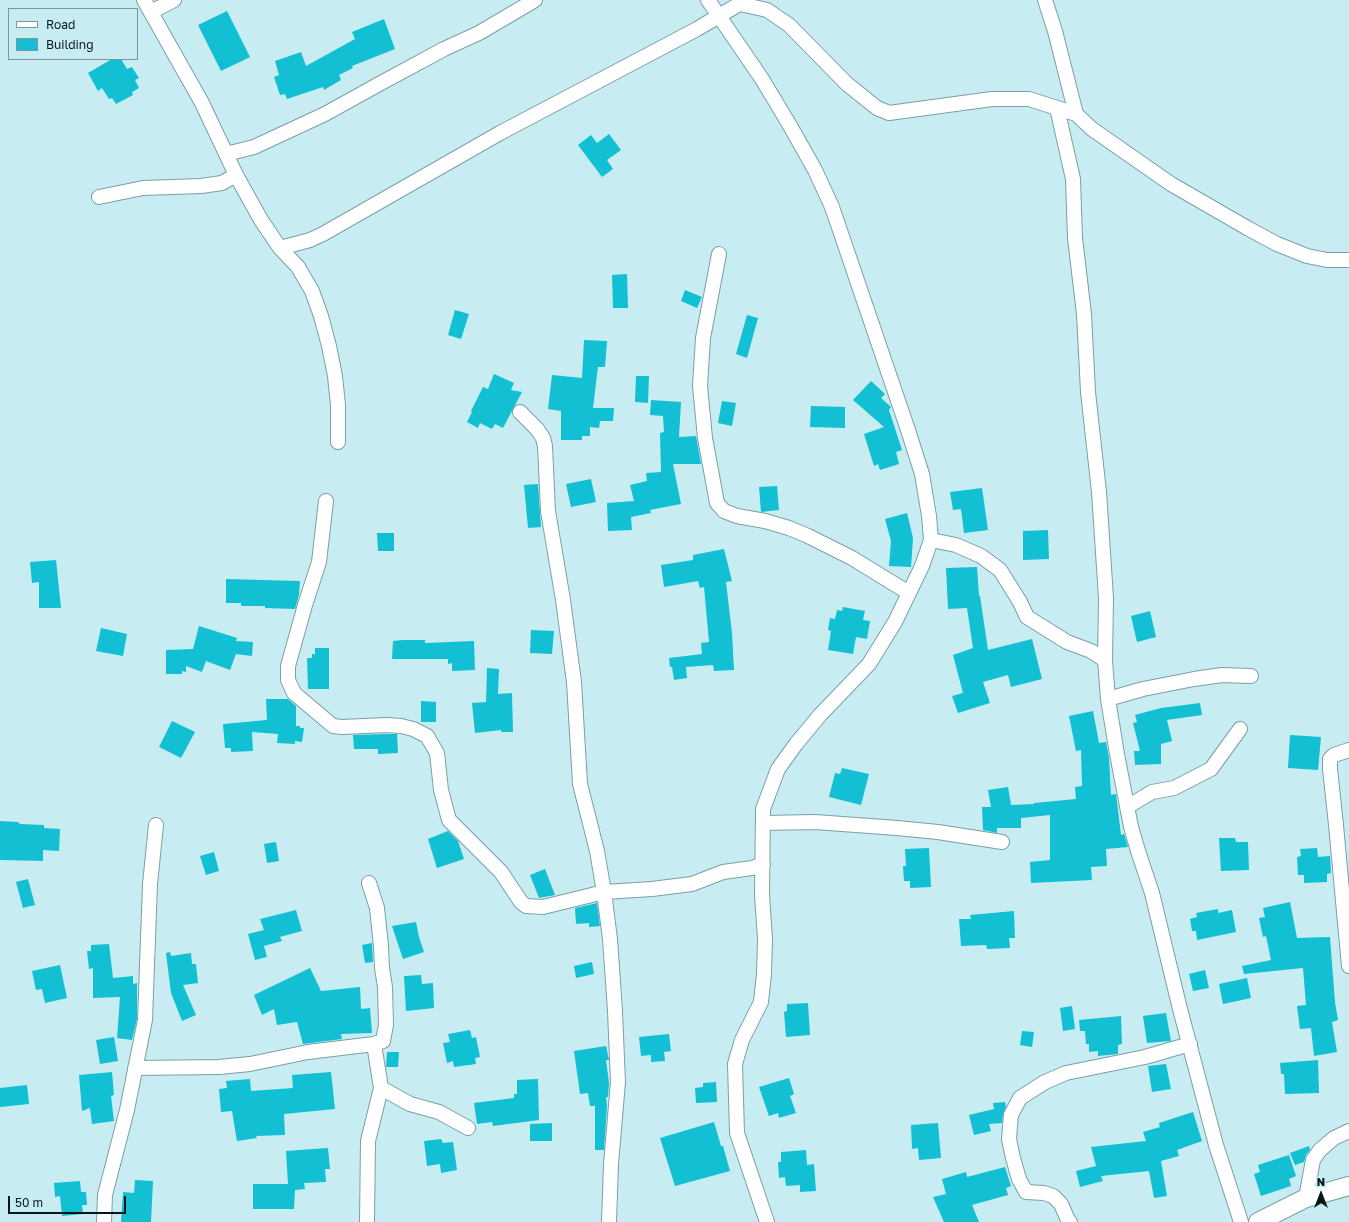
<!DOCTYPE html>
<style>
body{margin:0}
#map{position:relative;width:1349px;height:1222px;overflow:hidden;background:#c7edf3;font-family:"Golos Text",sans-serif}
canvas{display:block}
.legend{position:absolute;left:8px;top:8px;width:130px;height:52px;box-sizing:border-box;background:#c7edf3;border:1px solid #7b979b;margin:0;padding:5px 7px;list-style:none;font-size:12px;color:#081618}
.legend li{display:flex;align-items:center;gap:8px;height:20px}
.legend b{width:20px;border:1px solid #7b979b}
.north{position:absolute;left:1301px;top:1174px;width:40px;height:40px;-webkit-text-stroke:3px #c7edf3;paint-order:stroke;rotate:0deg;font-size:11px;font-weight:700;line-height:16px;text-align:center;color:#081618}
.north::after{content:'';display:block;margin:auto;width:14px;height:18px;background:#081618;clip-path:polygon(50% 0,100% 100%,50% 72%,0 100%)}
.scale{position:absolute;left:8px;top:1196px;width:118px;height:18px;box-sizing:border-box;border:2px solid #081618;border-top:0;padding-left:5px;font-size:12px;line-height:14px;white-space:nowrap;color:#081618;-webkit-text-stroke:3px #c7edf3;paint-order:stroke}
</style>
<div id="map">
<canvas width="1349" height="1222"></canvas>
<ul class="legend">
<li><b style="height:5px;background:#fff"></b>Road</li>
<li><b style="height:11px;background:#13bfd2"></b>Building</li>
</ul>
<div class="north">N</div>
<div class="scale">50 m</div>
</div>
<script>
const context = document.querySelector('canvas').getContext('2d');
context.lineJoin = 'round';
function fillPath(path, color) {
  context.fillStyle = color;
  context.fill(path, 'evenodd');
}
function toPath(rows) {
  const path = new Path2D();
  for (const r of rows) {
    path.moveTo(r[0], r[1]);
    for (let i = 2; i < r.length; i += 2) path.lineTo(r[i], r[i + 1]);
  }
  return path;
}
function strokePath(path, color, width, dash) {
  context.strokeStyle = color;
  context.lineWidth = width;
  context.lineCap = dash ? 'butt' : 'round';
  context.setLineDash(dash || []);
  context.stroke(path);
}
fillPath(toPath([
 [227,11,250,57,221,71,198,25],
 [384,19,395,49,352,66,353,68,339,75,341,80,324,90,323,87,287,99,285,94,280,95,274,77,279,75,275,61,301,52,306,66,355,39,352,32],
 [112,59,121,59,127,69,132,67,139,78,135,80,139,88,132,92,133,95,116,104,112,98,109,99,102,88,98,91,88,73],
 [609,134,621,150,607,160,613,169,602,177,578,145,591,135,597,143],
 [627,274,628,308,613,308,612,275],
 [685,290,702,297,697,308,681,301],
 [455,310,469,314,461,339,448,335],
 [747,315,758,318,747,358,736,354],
 [584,340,607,341,605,367,598,367,593,408,614,408,613,421,600,421,599,428,590,427,590,436,582,436,582,440,561,440,561,411,548,409,552,375,582,378],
 [494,374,514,383,511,390,522,392,503,428,495,424,492,429,480,423,478,428,467,422,472,412,471,411,483,387,488,389],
 [636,376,649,376,648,403,635,402],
 [871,381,885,394,881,398,891,407,889,410,902,450,896,452,899,464,880,470,878,464,874,466,864,434,884,427,853,400],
 [651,400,681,402,679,437,696,436,701,464,673,464,681,504,650,510,651,513,631,517,632,530,608,531,607,503,634,501,630,485,647,481,646,473,661,472,660,433,664,432,663,416,650,415],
 [722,401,736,403,732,426,718,423],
 [811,406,845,407,845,428,810,427],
 [591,479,596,502,571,507,566,484],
 [538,484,541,527,528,528,524,485],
 [777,486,779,510,761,512,759,487],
 [982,488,988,530,964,533,961,509,953,510,950,492],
 [907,513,913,538,911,567,889,566,891,541,885,519],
 [1048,530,1049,559,1023,560,1023,531],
 [377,533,394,533,394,551,378,551],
 [724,549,732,581,726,582,732,633,734,670,714,671,713,665,686,667,687,678,674,680,672,667,670,667,669,658,702,654,701,643,709,642,704,587,700,588,698,581,664,587,661,565,693,560,693,555],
 [56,560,61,608,39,608,39,582,32,583,30,562],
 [977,567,979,596,980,596,988,650,1032,639,1042,679,1011,687,1008,675,983,682,990,703,958,713,952,696,963,693,953,655,973,648,967,608,948,609,946,568],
 [226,579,300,581,299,595,295,609,265,608,265,606,241,606,241,603,226,603],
 [843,607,865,611,863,620,870,621,867,639,856,637,853,654,828,650,831,631,828,630,830,618,835,619,837,610,842,611],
 [1150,611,1156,637,1137,642,1131,616],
 [199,626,237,638,236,641,253,642,252,656,236,654,230,670,206,661,202,672,186,666,186,672,182,671,182,674,166,674,166,650,193,649],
 [101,628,127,634,123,656,96,651],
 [531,630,554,631,552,654,530,653],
 [402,640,425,640,425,643,474,641,475,670,452,671,452,663,448,664,448,659,392,659,393,641],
 [315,648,329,648,329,689,308,689,307,658,312,658,312,654,315,654],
 [487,668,499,669,498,694,512,693,513,732,501,732,501,730,475,733,472,703,486,702],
 [266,699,288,699,296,706,296,726,300,726,300,728,304,728,302,742,295,741,295,744,277,743,278,734,252,732,253,751,231,752,231,748,225,748,223,724,267,720],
 [421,701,436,702,436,722,421,722],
 [1200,703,1202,715,1167,720,1172,741,1161,744,1161,764,1135,765,1134,751,1140,751,1133,723,1137,722,1135,715,1161,708],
 [1093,711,1099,743,1106,742,1109,758,1111,795,1116,794,1121,835,1124,834,1128,847,1106,849,1107,866,1091,867,1092,880,1031,883,1030,862,1050,860,1050,815,1021,818,1021,828,997,828,997,833,983,830,982,807,991,807,988,790,1008,787,1011,805,1034,804,1034,803,1076,799,1075,787,1082,786,1081,750,1076,751,1069,716],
 [172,721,195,732,181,758,159,747],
 [387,734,397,734,398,753,378,754,378,749,354,749,353,735],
 [1290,735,1321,737,1318,770,1288,768],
 [842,768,869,774,861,805,829,797,835,773,840,774],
 [0,821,18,822,20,824,44,825,44,828,60,829,59,851,43,850,43,861,0,860],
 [448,831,458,841,464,859,437,868,428,839],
 [1219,838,1235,838,1236,842,1248,842,1249,870,1221,871],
 [276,842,279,861,267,863,264,844],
 [929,848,931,887,910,888,910,881,904,881,903,866,906,866,905,849],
 [1317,848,1318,857,1330,856,1331,873,1327,874,1327,882,1304,883,1304,875,1298,875,1297,857,1301,856,1300,849],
 [214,852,219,871,206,875,200,856],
 [545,869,555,895,539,898,530,875],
 [28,879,35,905,23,908,16,882],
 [1290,902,1297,938,1330,937,1335,1002,1338,1020,1332,1022,1337,1052,1314,1056,1311,1028,1300,1029,1297,1006,1306,1005,1303,968,1244,974,1242,966,1271,960,1266,936,1263,937,1259,918,1265,917,1263,908],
 [597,903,600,926,589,927,589,923,576,924,575,908],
 [1218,909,1218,913,1232,910,1236,932,1197,940,1196,931,1192,931,1190,919,1197,917,1196,913],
 [296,910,302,931,280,937,282,941,264,946,267,957,255,960,248,934,264,930,260,919],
 [1014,911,1015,938,1009,938,1010,948,987,949,986,945,961,946,959,919,971,919,970,915],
 [416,922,419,937,424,952,403,959,392,926],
 [372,943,373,962,365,963,362,945],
 [109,944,113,978,133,976,133,984,137,983,137,1019,132,1040,117,1038,120,997,93,998,93,968,89,969,87,951,91,951,91,945],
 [170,952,171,956,191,953,192,964,196,964,198,983,183,985,196,1015,182,1021,171,993,166,953],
 [592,962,594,974,576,978,574,966],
 [60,965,67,998,45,1003,42,989,36,990,32,971],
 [310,968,321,991,360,987,361,1009,370,1008,372,1033,341,1034,342,1039,303,1044,297,1022,277,1025,274,1009,262,1015,254,995],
 [1205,970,1209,988,1193,991,1189,974],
 [421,975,422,984,433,983,434,1008,406,1011,404,976],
 [1247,978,1251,998,1223,1004,1219,984],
 [808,1003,810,1035,786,1037,784,1012,787,1011,787,1004],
 [1072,1006,1075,1029,1063,1031,1060,1008],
 [1166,1013,1171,1041,1147,1043,1143,1016],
 [1121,1016,1122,1044,1118,1045,1118,1054,1098,1056,1098,1051,1089,1052,1089,1044,1086,1044,1085,1031,1080,1031,1079,1020],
 [470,1030,472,1038,476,1037,480,1057,475,1058,476,1064,454,1067,453,1061,447,1063,443,1043,450,1042,448,1034],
 [1022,1031,1034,1032,1032,1047,1020,1045],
 [669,1034,671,1051,664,1052,665,1061,651,1062,651,1055,641,1056,639,1037],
 [114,1037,118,1061,100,1064,96,1040],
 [606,1046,609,1060,606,1060,609,1083,608,1097,606,1097,607,1106,604,1150,595,1150,595,1106,590,1106,588,1093,580,1094,574,1051],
 [387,1052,399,1052,398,1067,386,1067],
 [1318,1060,1319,1093,1285,1094,1284,1074,1281,1074,1280,1063],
 [1166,1064,1171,1089,1152,1092,1148,1066],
 [112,1072,114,1095,111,1096,114,1121,92,1124,90,1108,82,1111,79,1075],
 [331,1072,335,1109,284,1114,285,1135,256,1136,257,1138,237,1141,232,1111,221,1112,219,1089,227,1088,226,1081,250,1079,251,1091,293,1088,292,1075],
 [789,1078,794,1094,790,1096,796,1113,779,1118,778,1113,769,1116,759,1087],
 [538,1079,539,1120,493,1126,492,1122,477,1124,474,1103,514,1098,514,1094,517,1094,517,1080],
 [716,1082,717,1102,696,1103,695,1088,703,1087,703,1083],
 [27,1085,29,1104,0,1107,0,1088],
 [1005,1102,1006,1107,1003,1114,1002,1123,989,1124,991,1131,974,1135,969,1115,994,1109,993,1103],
 [1193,1112,1202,1141,1177,1150,1179,1156,1161,1161,1167,1196,1154,1198,1149,1171,1101,1176,1103,1181,1080,1187,1076,1171,1096,1166,1091,1147,1146,1141,1143,1132,1160,1127,1159,1123],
 [714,1122,721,1146,723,1146,730,1171,675,1186,660,1138],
 [552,1123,552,1141,530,1141,530,1124],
 [938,1123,941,1158,919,1160,918,1148,912,1149,911,1125],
 [441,1139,443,1143,453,1142,457,1170,441,1173,440,1164,427,1166,424,1141],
 [1309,1146,1310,1150,1306,1155,1304,1162,1295,1165,1290,1153],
 [328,1148,330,1169,325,1169,326,1182,304,1183,305,1189,295,1190,294,1209,253,1209,253,1184,288,1184,286,1151],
 [806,1150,807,1165,814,1164,816,1191,800,1192,800,1185,786,1186,785,1177,779,1178,778,1162,781,1162,781,1152],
 [1289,1155,1296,1176,1289,1179,1291,1186,1261,1196,1254,1174,1260,1172,1258,1165],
 [1005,1167,1011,1186,1006,1188,1008,1195,972,1205,979,1222,944,1222,933,1197,946,1194,942,1179,966,1172,967,1177],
 [135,1180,153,1181,151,1222,121,1222,123,1192,134,1193],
 [80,1181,81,1192,86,1192,87,1205,82,1205,83,1214,62,1216,60,1196,55,1197,54,1183]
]), '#13bfd2');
const minor = toPath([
 [144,0,202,103,236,175,261,220,280,248,310,240,323,234,500,133,697,29,746,0],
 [708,0,762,79,789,124,815,170,832,207,908,430,922,474,929,516,931,540,922,566,895,622,869,664,820,715,796,744,778,769,763,809,762,895,765,939,764,974,761,1002,742,1040,735,1064,737,1133,767,1222],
 [1045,0,1055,31,1076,114],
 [740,4,767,10,789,25,847,84,877,108,889,113,992,99,1029,99,1076,114,1092,129,1171,184,1249,229,1277,244,1307,256,1327,260,1349,260],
 [151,12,174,0],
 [1057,108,1073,179,1075,238,1084,314,1088,392,1099,492,1106,598,1105,660,1108,699,1117,754,1131,827,1138,851,1152,893,1180,1009,1216,1145,1241,1222],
 [226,154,254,147,325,114,381,83,444,49,479,33,535,0],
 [99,197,143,188,201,186,222,183,236,175],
 [280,248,298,267,312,291,321,316,329,346,335,376,338,405,338,442],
 [719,254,703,338,700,386,705,438,717,503,724,511,737,516,765,521,789,528,808,536,852,558,909,593],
 [520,412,537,429,543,438,545,446,548,511,563,600,574,682,580,784,597,851,604,892,610,939,615,1011,618,1082,611,1164,609,1222],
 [326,501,319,562,305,605,288,666,288,680,294,693,333,726,342,727,387,725,401,726,413,729,427,736,437,753,441,790,449,820,501,872,521,902,526,906,543,907,604,892,652,889,692,884,723,872,752,868,763,864],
 [931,540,956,545,981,556,1000,570,1020,602,1027,617,1067,642,1091,651,1105,660],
 [1108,699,1143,689,1194,679,1222,675,1251,676],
 [1349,750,1334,755,1330,759,1330,769,1336,825,1349,966],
 [1127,807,1152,792,1174,788,1211,769,1240,729],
 [763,823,815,822,897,828,938,832,1002,842],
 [135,1068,219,1067,250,1064,308,1052,374,1044,383,1041,386,1025,385,987,382,968,381,946,377,908,369,883],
 [381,1088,410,1104,439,1112,468,1128],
 [1306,1198,1313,1160,1320,1150,1334,1138,1349,1131],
 [104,1222,105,1195,127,1110,145,1020,150,884,156,825],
 [367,1222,368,1141,381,1088,374,1044],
 [1070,1222,1068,1220,1061,1204,1053,1196,1044,1193,1026,1192,1019,1179,1013,1158,1009,1139,1011,1115,1020,1098,1045,1082,1066,1073,1145,1057,1190,1044]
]);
const tertiary = toPath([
 [1258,1222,1306,1198,1349,1186]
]);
strokePath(minor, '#7b9fa5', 16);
strokePath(tertiary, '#7b9fa5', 20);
strokePath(minor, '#fff', 14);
strokePath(tertiary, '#fff', 18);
</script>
